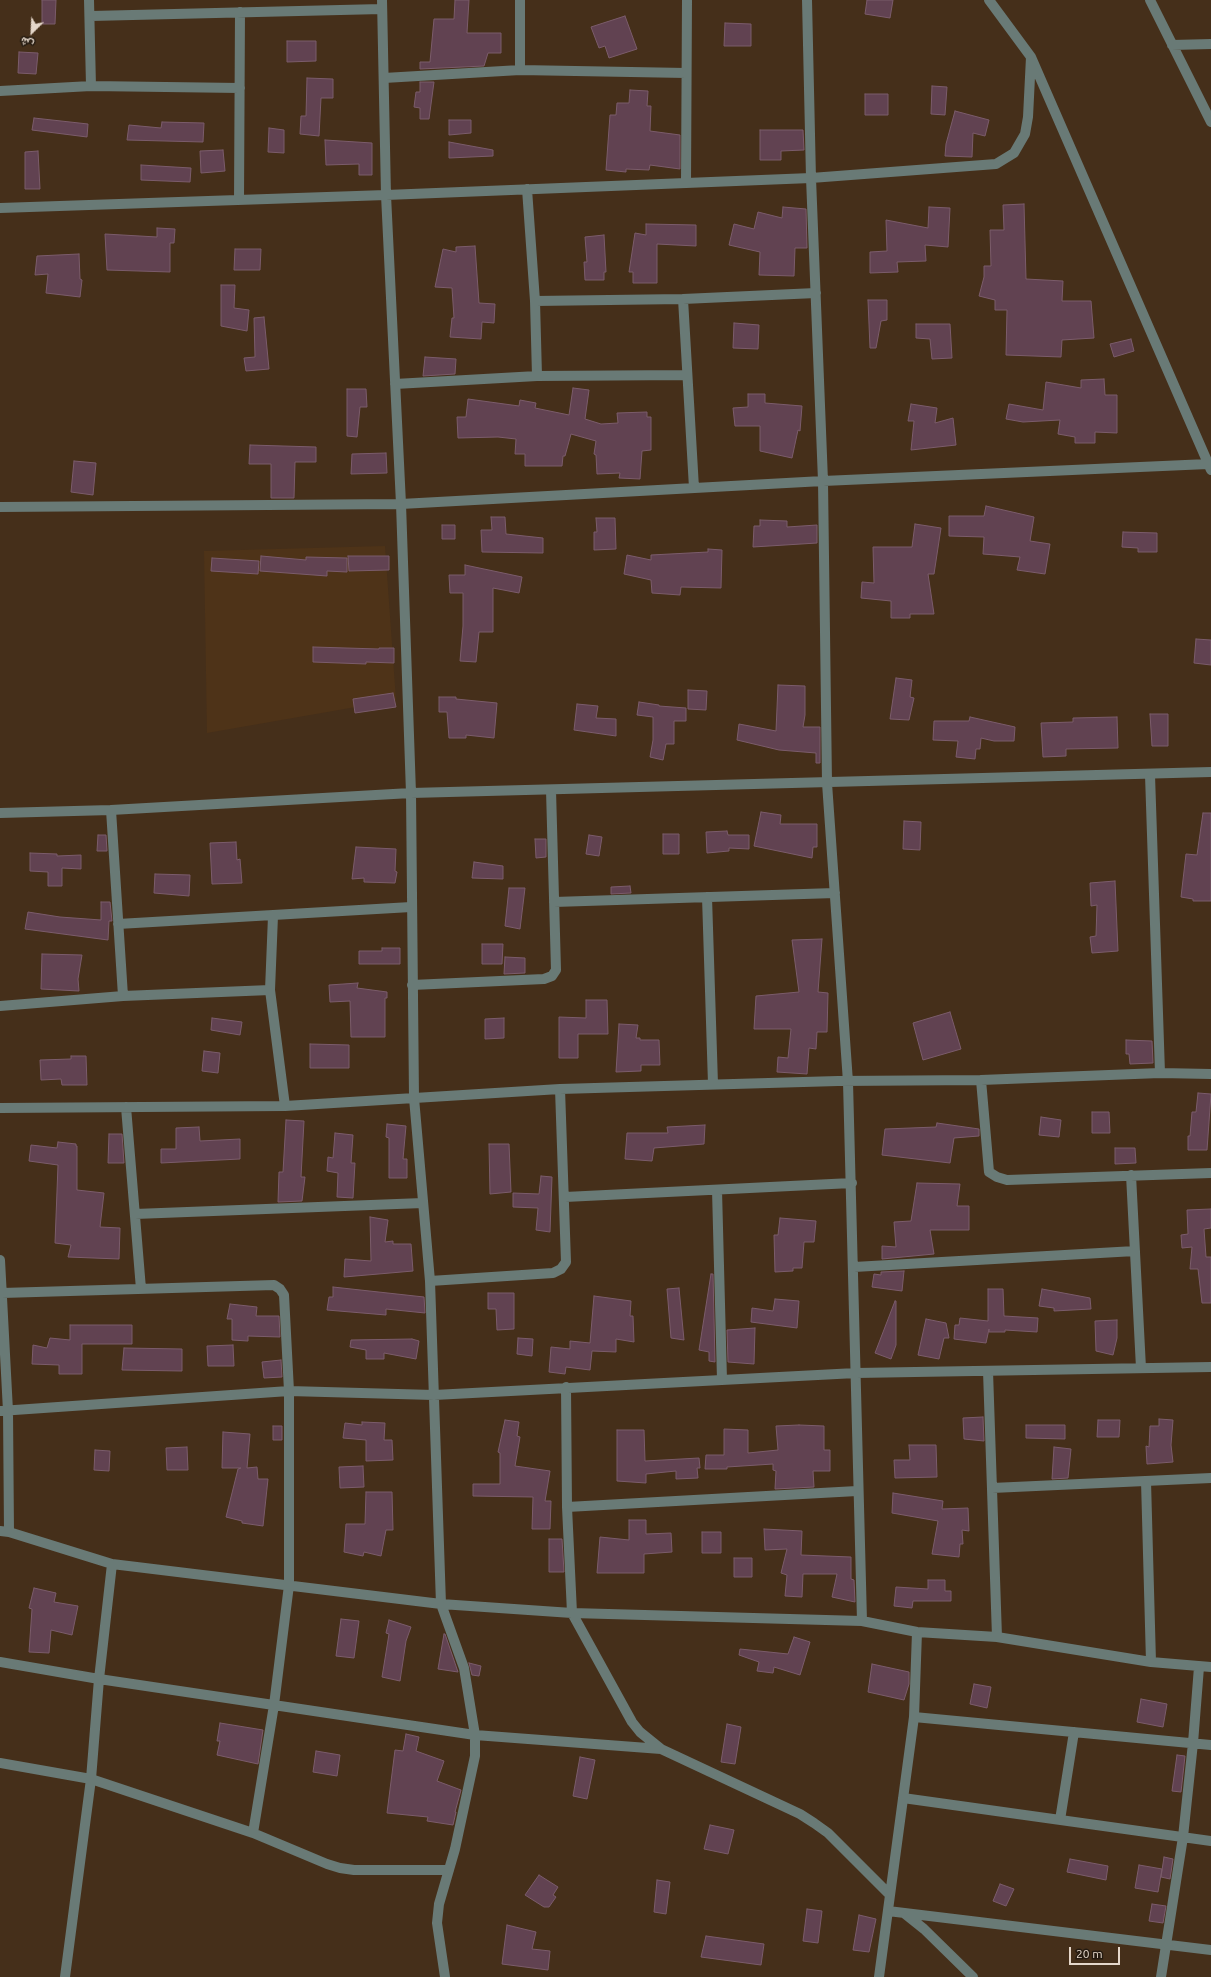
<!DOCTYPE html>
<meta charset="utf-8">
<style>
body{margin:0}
#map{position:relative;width:1211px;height:1977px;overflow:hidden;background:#452f1a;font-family:Ubuntu,Vazirmatn,sans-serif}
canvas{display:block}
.north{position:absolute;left:12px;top:12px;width:40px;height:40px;-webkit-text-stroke:3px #241a10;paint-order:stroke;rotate:204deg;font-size:11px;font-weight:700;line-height:16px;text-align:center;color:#e5d7ca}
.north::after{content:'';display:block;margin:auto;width:14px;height:18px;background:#e5d7ca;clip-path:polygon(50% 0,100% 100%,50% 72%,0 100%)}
.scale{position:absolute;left:1069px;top:1947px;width:51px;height:18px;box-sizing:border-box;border:2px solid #e5d7ca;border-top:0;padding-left:5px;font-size:12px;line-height:14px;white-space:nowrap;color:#e5d7ca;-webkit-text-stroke:3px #241a10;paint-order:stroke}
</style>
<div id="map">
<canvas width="1211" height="1977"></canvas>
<div class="north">ش</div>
<div class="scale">20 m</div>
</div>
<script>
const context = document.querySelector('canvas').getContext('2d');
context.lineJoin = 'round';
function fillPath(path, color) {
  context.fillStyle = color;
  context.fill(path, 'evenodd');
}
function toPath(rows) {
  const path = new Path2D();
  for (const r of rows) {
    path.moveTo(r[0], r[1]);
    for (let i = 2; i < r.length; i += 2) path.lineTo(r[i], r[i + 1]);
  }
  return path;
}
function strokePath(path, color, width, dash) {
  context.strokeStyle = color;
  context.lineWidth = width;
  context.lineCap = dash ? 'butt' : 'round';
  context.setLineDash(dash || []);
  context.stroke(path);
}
fillPath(toPath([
 [385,546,396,700,207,733,204,551]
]), '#4e3318');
const building = toPath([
 [42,0,56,0,55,24,42,24,42,0],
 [455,0,469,0,467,33,501,33,501,53,488,53,484,66,420,69,420,62,430,62,434,19,454,19,455,0],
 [867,0,893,0,890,18,865,14,867,0],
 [625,16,637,49,609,58,605,46,599,48,591,27,625,16],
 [725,23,751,24,751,46,724,46,725,23],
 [287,41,316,41,316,61,287,62,287,41],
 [19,52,38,53,36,74,18,73,19,52],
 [307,78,333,79,333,98,321,98,319,136,300,134,301,116,306,116,307,78],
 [420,82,434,82,429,119,420,119,420,108,414,107,416,92,420,92,420,82],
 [932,86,947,87,945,115,931,114,932,86],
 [630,90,648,91,647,106,651,106,650,131,680,135,680,169,650,165,649,170,626,169,626,172,606,170,610,115,616,115,617,103,629,103,630,90],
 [865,94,888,94,888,115,865,115,865,94],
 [955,111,989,120,985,136,973,133,972,157,945,156,946,144,955,111],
 [34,118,88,124,87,137,32,130,34,118],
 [449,120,471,120,471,133,449,135,449,120],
 [162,122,204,123,203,142,127,140,129,125,161,128,162,122],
 [269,128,284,130,284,153,268,152,269,128],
 [760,130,803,130,804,150,781,151,781,160,760,160,760,130],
 [325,140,372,143,372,175,359,175,359,164,326,165,325,140],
 [449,142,493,150,493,156,449,158,449,142],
 [223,150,225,171,201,173,200,151,223,150],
 [38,151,40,189,25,189,25,152,38,151],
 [141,165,191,168,190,182,141,180,141,165],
 [1024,204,1026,279,1063,281,1062,301,1091,301,1094,338,1062,340,1061,357,1006,355,1007,310,995,310,995,300,979,296,984,277,984,266,991,266,990,230,1004,230,1003,205,1024,204],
 [783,207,806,209,807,248,795,248,794,276,759,275,760,252,729,245,734,224,754,229,758,212,782,218,783,207],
 [929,207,950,208,948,247,925,245,926,261,897,262,898,272,870,273,870,252,887,251,886,220,928,228,929,207],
 [646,224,696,225,696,246,657,244,657,283,633,283,633,272,629,272,635,233,646,235,646,224],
 [157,228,175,229,174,243,170,243,170,272,107,270,105,234,157,237,157,228],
 [604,235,606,272,604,272,604,280,585,280,584,262,587,262,585,237,604,235],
 [475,246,479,303,495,304,494,323,482,322,481,339,450,337,452,318,454,318,452,288,435,287,443,249,456,252,456,247,475,246],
 [235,249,261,249,260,270,234,270,235,249],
 [79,254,80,279,82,280,80,297,46,293,48,274,35,275,37,256,79,254],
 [221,285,235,285,234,308,249,310,247,331,221,326,221,285],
 [868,300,887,300,887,320,881,321,876,348,870,348,868,300],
 [264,317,269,369,246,371,244,358,255,357,254,318,264,317],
 [734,323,759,325,758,349,733,348,734,323],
 [916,324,950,324,952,358,932,359,930,339,916,338,916,324],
 [1131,339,1134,351,1114,357,1110,344,1131,339],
 [425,357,456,359,455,374,423,376,425,357],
 [1104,379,1105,395,1117,395,1117,433,1095,432,1095,443,1075,443,1075,437,1058,434,1060,420,1023,422,1006,419,1009,404,1043,410,1046,382,1081,388,1081,380,1104,379],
 [573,388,589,390,585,419,601,424,618,423,617,413,647,412,647,417,651,417,651,450,642,451,640,479,619,478,620,473,597,474,596,455,594,454,596,441,571,434,565,456,563,456,562,466,525,466,525,454,515,454,516,439,498,437,458,438,457,417,466,417,468,399,519,406,520,400,536,403,535,408,569,415,573,388],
 [347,389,366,389,367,407,360,407,357,437,347,436,347,389],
 [748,394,765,394,765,403,802,406,800,431,798,430,792,458,760,451,760,426,735,426,733,408,748,407,748,394],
 [911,404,937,408,935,423,953,418,956,445,911,450,914,421,908,421,911,404],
 [250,445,316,447,316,462,295,462,294,498,271,498,271,464,249,464,250,445],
 [386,453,387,473,351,474,352,454,386,453],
 [74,461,96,463,93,495,71,492,74,461],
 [986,506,1034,517,1030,541,1050,544,1045,574,1017,570,1020,557,983,554,984,537,949,536,949,516,984,516,986,506],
 [491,517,505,517,506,534,543,538,543,553,482,552,481,530,492,530,491,517],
 [596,518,615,518,616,549,594,550,594,532,597,532,596,518],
 [760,520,787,521,787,527,817,525,817,543,753,547,754,526,760,526,760,520],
 [915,524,941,528,934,574,928,574,934,614,910,614,910,618,891,618,891,601,861,598,862,582,874,583,873,547,912,547,915,524],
 [442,525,455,525,455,539,442,539,442,525],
 [1123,532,1157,533,1157,552,1138,552,1138,548,1122,547,1123,532],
 [708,549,722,550,721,588,681,587,680,595,652,593,651,580,624,574,627,555,651,560,651,555,708,552,708,549],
 [261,556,306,560,306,557,347,558,347,572,327,571,327,576,260,571,261,556],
 [348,556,389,556,389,570,349,571,348,556],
 [212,558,259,561,258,574,211,571,212,558],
 [465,565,522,577,519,593,493,588,493,632,479,632,476,662,460,661,463,626,463,593,450,593,449,575,465,575,465,565],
 [1196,639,1211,640,1211,665,1194,663,1196,639],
 [313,647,379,649,379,648,394,648,394,663,366,662,366,664,313,662,313,647],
 [896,678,912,680,910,697,914,698,909,720,890,719,896,678],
 [778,685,805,686,805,715,803,727,820,727,820,763,816,763,816,753,779,750,737,740,739,724,776,731,778,685],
 [688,690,707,691,706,710,688,709,688,690],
 [393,693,396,707,355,713,353,699,393,693],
 [439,697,456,697,456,699,497,703,494,738,466,735,466,738,449,738,447,712,439,712,439,697],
 [639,702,659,705,659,706,686,708,686,721,674,721,674,744,666,744,663,760,650,757,653,740,653,717,637,715,639,702],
 [577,704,598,706,596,718,616,719,616,736,574,730,577,704],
 [1150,714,1168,714,1168,746,1152,746,1150,714],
 [970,717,1015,727,1014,741,994,741,981,738,980,749,976,749,975,759,956,757,958,741,933,740,934,721,969,721,970,717],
 [1117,717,1118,748,1066,749,1066,756,1043,757,1041,723,1073,722,1073,718,1117,717],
 [761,812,781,815,780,824,817,824,817,847,813,847,812,858,754,846,761,812],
 [1203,813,1211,813,1211,901,1193,901,1193,899,1181,897,1186,854,1197,855,1203,813],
 [904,821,921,822,920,850,903,849,904,821],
 [727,831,728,835,749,835,749,849,729,848,729,851,707,853,706,832,727,831],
 [663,834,679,834,679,854,663,854,663,834],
 [98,835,106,835,107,851,97,851,98,835],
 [589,835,602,837,599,856,586,854,589,835],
 [535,839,546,839,546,857,536,858,535,839],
 [236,842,237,860,240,859,242,883,212,884,210,843,236,842],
 [356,847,396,849,395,871,397,872,395,883,364,882,364,878,352,879,356,847],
 [30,853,57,854,57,856,81,855,81,869,62,868,62,886,48,886,48,872,30,871,30,853],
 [474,862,503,866,503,879,472,878,474,862],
 [155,874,190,875,189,896,154,893,155,874],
 [1115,881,1118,951,1092,953,1090,937,1096,936,1097,905,1091,906,1090,883,1115,881],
 [630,886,631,893,611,894,611,887,630,886],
 [509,888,525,888,520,929,505,926,509,888],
 [101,902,110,902,112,921,109,921,108,940,25,929,28,912,60,917,101,920,101,902],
 [822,939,818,992,828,993,827,1032,817,1032,816,1049,809,1048,807,1074,777,1072,778,1057,788,1058,791,1029,754,1029,756,996,799,992,792,940,822,939],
 [482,944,503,944,502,964,482,964,482,944],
 [382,948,400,948,400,964,359,964,359,951,382,951,382,948],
 [42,954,82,955,78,979,79,991,41,989,42,954],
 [505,957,525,958,525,973,504,974,505,957],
 [358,983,357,988,387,992,387,998,385,998,385,1037,351,1037,350,1001,330,1002,329,985,358,983],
 [586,1000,607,1000,608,1034,578,1034,578,1058,559,1058,559,1017,586,1018,586,1000],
 [950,1012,961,1049,923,1060,913,1023,950,1012],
 [212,1018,242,1022,240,1035,211,1030,212,1018],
 [504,1018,504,1038,485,1039,485,1019,504,1018],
 [619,1024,638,1025,636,1038,640,1038,640,1040,659,1040,660,1065,641,1065,641,1071,616,1072,619,1024],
 [1126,1040,1152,1041,1153,1063,1130,1064,1129,1054,1126,1054,1126,1040],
 [310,1044,349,1045,349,1068,310,1068,310,1044],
 [204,1051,220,1053,218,1073,202,1071,204,1051],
 [71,1056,86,1056,87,1085,62,1085,61,1079,41,1080,40,1060,71,1059,71,1056],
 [1198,1093,1211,1094,1207,1150,1188,1150,1188,1136,1190,1136,1192,1112,1196,1112,1198,1093],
 [1092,1112,1109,1112,1110,1133,1092,1133,1092,1112],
 [1041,1117,1061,1120,1059,1137,1039,1135,1041,1117],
 [286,1120,304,1121,301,1177,305,1177,302,1201,278,1202,279,1172,283,1172,286,1120],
 [937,1123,979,1129,979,1136,954,1138,950,1163,882,1155,885,1129,936,1127,937,1123],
 [387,1124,406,1126,403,1159,407,1159,407,1178,389,1178,389,1138,386,1137,387,1124],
 [705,1125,704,1144,654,1148,652,1161,625,1159,627,1133,668,1133,667,1127,705,1125],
 [199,1127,200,1141,240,1139,240,1159,161,1163,161,1149,176,1149,176,1128,199,1127],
 [335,1133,353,1135,351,1163,355,1163,353,1198,337,1197,338,1173,327,1171,328,1157,333,1158,335,1133],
 [109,1134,122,1134,124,1163,108,1163,109,1134],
 [58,1142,76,1144,76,1146,77,1146,77,1190,104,1193,100,1227,120,1228,119,1259,68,1257,71,1245,55,1243,58,1165,29,1161,31,1145,57,1148,58,1142],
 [489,1144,509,1144,511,1192,490,1194,489,1144],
 [1115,1148,1135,1148,1136,1163,1115,1164,1115,1148],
 [541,1176,552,1177,550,1232,536,1230,538,1208,513,1207,513,1193,539,1194,541,1176],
 [917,1183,960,1184,957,1206,969,1206,969,1230,930,1230,934,1254,882,1259,882,1246,896,1247,894,1222,911,1221,917,1183],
 [1211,1209,1211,1228,1204,1229,1206,1257,1211,1257,1211,1303,1202,1303,1198,1269,1190,1269,1192,1247,1182,1248,1181,1235,1188,1234,1187,1210,1211,1209],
 [370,1217,388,1220,385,1242,393,1241,393,1244,411,1244,413,1271,344,1277,345,1259,371,1261,370,1217],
 [780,1218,816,1221,814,1242,804,1242,802,1268,793,1268,793,1271,775,1272,774,1235,778,1235,780,1218],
 [904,1271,902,1291,872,1287,874,1274,881,1275,881,1272,904,1271],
 [711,1274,713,1274,715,1362,709,1361,709,1352,699,1350,711,1274],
 [333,1287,424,1297,425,1313,386,1309,386,1315,327,1310,329,1297,333,1297,333,1287],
 [679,1288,684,1340,671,1338,667,1289,679,1288],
 [988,1289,1003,1289,1004,1316,1038,1318,1037,1332,1005,1330,1005,1332,989,1332,989,1329,986,1343,954,1339,955,1325,959,1325,960,1318,988,1321,988,1289],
 [1042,1289,1090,1298,1091,1309,1054,1311,1054,1308,1039,1306,1042,1289],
 [488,1293,514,1293,514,1329,497,1330,496,1309,488,1309,488,1293],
 [594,1296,631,1301,630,1316,633,1316,634,1342,616,1339,616,1352,592,1351,590,1370,566,1367,565,1374,549,1372,551,1347,570,1349,570,1341,590,1343,594,1296],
 [775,1299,799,1301,797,1328,751,1322,752,1308,773,1311,775,1299],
 [895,1301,896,1301,896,1345,891,1359,875,1353,895,1301],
 [230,1304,257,1307,256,1316,279,1316,280,1337,248,1336,248,1341,232,1340,232,1319,227,1319,230,1304],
 [926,1319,946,1323,949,1338,944,1338,939,1359,918,1355,926,1319],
 [1117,1320,1117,1338,1113,1355,1096,1351,1095,1321,1117,1320],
 [70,1325,132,1325,132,1344,82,1344,82,1374,59,1374,59,1365,32,1364,33,1345,47,1348,50,1338,70,1340,70,1325],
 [755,1328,754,1364,728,1362,727,1330,755,1328],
 [518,1338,533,1339,532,1356,517,1354,518,1338],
 [412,1339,419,1341,416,1359,384,1353,384,1359,366,1359,366,1350,350,1347,351,1340,412,1339],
 [233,1345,234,1366,208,1366,207,1346,233,1345],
 [124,1348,182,1349,182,1371,122,1370,124,1348],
 [281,1360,282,1377,264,1378,262,1362,281,1360],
 [983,1417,984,1441,964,1439,963,1418,983,1417],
 [1159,1419,1173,1420,1171,1445,1173,1462,1147,1464,1146,1446,1149,1447,1150,1426,1159,1426,1159,1419],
 [505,1420,519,1422,517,1436,520,1437,515,1466,550,1471,545,1501,551,1501,550,1529,532,1529,533,1497,473,1496,473,1484,500,1484,500,1453,498,1452,505,1420],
 [1098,1420,1120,1420,1119,1437,1097,1437,1098,1420],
 [362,1422,385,1423,384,1440,392,1440,393,1460,366,1461,366,1440,343,1438,345,1423,362,1425,362,1422],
 [799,1425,824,1426,824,1450,830,1450,830,1471,813,1471,814,1487,775,1489,776,1471,773,1470,773,1464,727,1467,727,1469,705,1469,706,1455,724,1455,724,1429,748,1430,748,1453,778,1450,776,1426,799,1425],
 [1026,1425,1065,1425,1065,1439,1026,1438,1026,1425],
 [273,1426,282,1426,282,1440,273,1440,273,1426],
 [617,1430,644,1430,645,1461,699,1458,700,1468,697,1468,698,1478,676,1479,676,1471,646,1474,646,1483,617,1481,617,1430],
 [223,1432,250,1434,247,1468,257,1467,258,1479,268,1479,263,1526,242,1523,242,1521,226,1517,238,1469,241,1468,222,1468,223,1432],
 [909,1445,936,1445,937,1477,895,1478,894,1460,910,1460,909,1445],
 [187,1447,188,1470,167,1470,166,1448,187,1447],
 [1054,1447,1071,1449,1068,1478,1052,1479,1054,1447],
 [95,1450,110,1451,109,1471,94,1470,95,1450],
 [363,1466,364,1487,340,1488,339,1467,363,1466],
 [366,1492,392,1492,393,1530,386,1530,381,1556,364,1552,363,1556,344,1552,346,1524,365,1524,366,1492],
 [893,1493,943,1501,942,1509,968,1508,969,1531,962,1530,963,1544,960,1544,959,1557,932,1554,938,1521,892,1513,893,1493],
 [629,1520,646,1520,646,1534,671,1533,672,1552,644,1554,644,1573,597,1573,600,1537,629,1540,629,1520],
 [764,1529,802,1531,801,1555,851,1557,851,1579,854,1580,855,1602,832,1597,837,1574,803,1574,802,1597,785,1596,787,1575,781,1573,787,1549,765,1550,764,1529],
 [702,1532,721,1532,721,1553,702,1553,702,1532],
 [549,1539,562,1539,564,1572,549,1572,549,1539],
 [734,1558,752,1558,752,1577,734,1577,734,1558],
 [928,1580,945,1580,945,1591,951,1591,951,1601,913,1601,912,1608,894,1606,896,1587,928,1589,928,1580],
 [34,1588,56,1593,54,1602,78,1606,72,1635,51,1630,49,1653,29,1652,32,1609,29,1608,34,1588],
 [341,1619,359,1621,354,1658,336,1656,341,1619],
 [389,1620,411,1627,406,1641,400,1681,382,1677,389,1634,386,1633,389,1620],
 [444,1634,445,1634,458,1672,438,1669,444,1634],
 [794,1637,810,1642,800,1675,774,1667,773,1673,757,1671,759,1662,739,1655,740,1649,788,1654,794,1637],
 [469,1663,481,1666,479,1676,472,1675,469,1663],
 [872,1664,909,1672,909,1684,904,1700,868,1692,872,1664],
 [974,1684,991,1687,987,1708,970,1704,974,1684],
 [1141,1699,1167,1704,1163,1727,1137,1722,1141,1699],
 [220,1723,263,1730,258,1764,217,1755,220,1741,217,1741,220,1723],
 [727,1724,741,1727,735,1764,721,1762,727,1724],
 [406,1734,419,1737,416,1751,444,1761,437,1781,461,1790,455,1812,456,1812,453,1825,427,1821,428,1817,387,1813,395,1750,403,1751,406,1734],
 [316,1751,340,1755,337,1776,313,1772,316,1751],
 [1177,1755,1185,1756,1181,1792,1172,1791,1177,1755],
 [580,1757,595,1760,587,1799,573,1796,580,1757],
 [710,1825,734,1830,728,1854,704,1849,710,1825],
 [1164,1857,1173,1859,1170,1879,1161,1877,1164,1857],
 [1070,1859,1108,1866,1106,1880,1067,1872,1070,1859],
 [1139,1865,1162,1869,1158,1892,1135,1888,1139,1865],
 [539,1875,558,1887,553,1895,556,1897,549,1907,544,1907,525,1895,539,1875],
 [657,1880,670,1882,666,1914,654,1912,657,1880],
 [1000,1884,1014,1889,1006,1906,993,1901,1000,1884],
 [1152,1904,1166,1906,1163,1923,1149,1921,1152,1904],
 [807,1909,822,1911,818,1943,803,1941,807,1909],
 [859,1915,876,1919,869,1952,853,1950,859,1915],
 [507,1925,536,1932,532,1949,550,1951,548,1970,502,1964,507,1925],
 [706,1936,764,1944,761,1965,701,1957,706,1936]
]);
fillPath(building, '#614251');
strokePath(building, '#7b5c6b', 1);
strokePath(toPath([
 [89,0,91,86],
 [382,0,386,195,401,504,411,793,414,1098,430,1281,441,1604,464,1668,475,1735,475,1756,455,1849,439,1904,437,1923,445,1977],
 [520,0,520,70],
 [807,0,811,178,823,481,827,783,848,1082,862,1621],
 [989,0,1031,57,1211,470],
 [1150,0,1211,122],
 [91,16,382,9],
 [1172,45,1211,44],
 [384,78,520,70,686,73],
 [0,91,91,86,240,88],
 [686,183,687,0],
 [527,189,535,301,537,376],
 [239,200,240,12],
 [0,208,386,195,811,178,996,164,1014,153,1025,134,1028,117,1031,57],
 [683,299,694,488],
 [535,301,683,299,816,293],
 [395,384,537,376,687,375],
 [0,507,401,504,823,481,1208,464],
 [1150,775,1160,1073],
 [111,810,123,996],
 [0,813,111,810,411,793,1211,772],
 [707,897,713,1084],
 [554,902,835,893],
 [273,916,270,990,285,1106],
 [118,924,411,907],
 [412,985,544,979,552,976,556,970,551,790],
 [0,1006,123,996,270,990],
 [981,1080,989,1172,997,1177,1007,1180,1211,1173],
 [126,1107,141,1289],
 [0,1108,285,1106,560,1089,838,1081,981,1080,1160,1073,1211,1074],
 [1131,1175,1141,1368],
 [717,1190,722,1380],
 [565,1197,852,1183],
 [135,1214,423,1203],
 [0,1260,8,1411,9,1532],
 [854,1267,1135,1251],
 [430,1281,553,1273,561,1269,566,1262,560,1089],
 [2,1293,274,1285,280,1289,284,1295,289,1391,289,1585,274,1705,253,1833],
 [988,1371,997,1637],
 [566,1387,567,1507,572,1613,632,1722,640,1732,661,1749,800,1814,814,1823,828,1833,890,1895],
 [0,1411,289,1391,434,1395,856,1373,1211,1367],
 [1146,1481,1151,1662],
 [992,1488,1211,1478],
 [567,1507,857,1491],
 [0,1531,9,1532,112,1564,441,1604,572,1613,862,1621,917,1632,997,1637,1151,1662,1211,1667],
 [0,1662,99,1679,475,1735,661,1749],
 [914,1717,1211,1745],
 [0,1763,91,1779,253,1833,327,1864,340,1868,354,1870,449,1870],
 [903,1798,1211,1841],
 [1060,1820,1074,1732],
 [888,1911,1211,1950],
 [904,1913,924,1929,973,1977],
 [65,1977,91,1779,99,1679,112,1564],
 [879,1977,914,1717,917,1632],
 [1161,1977,1183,1837,1193,1743,1199,1667]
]), '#697a76', 10);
</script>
